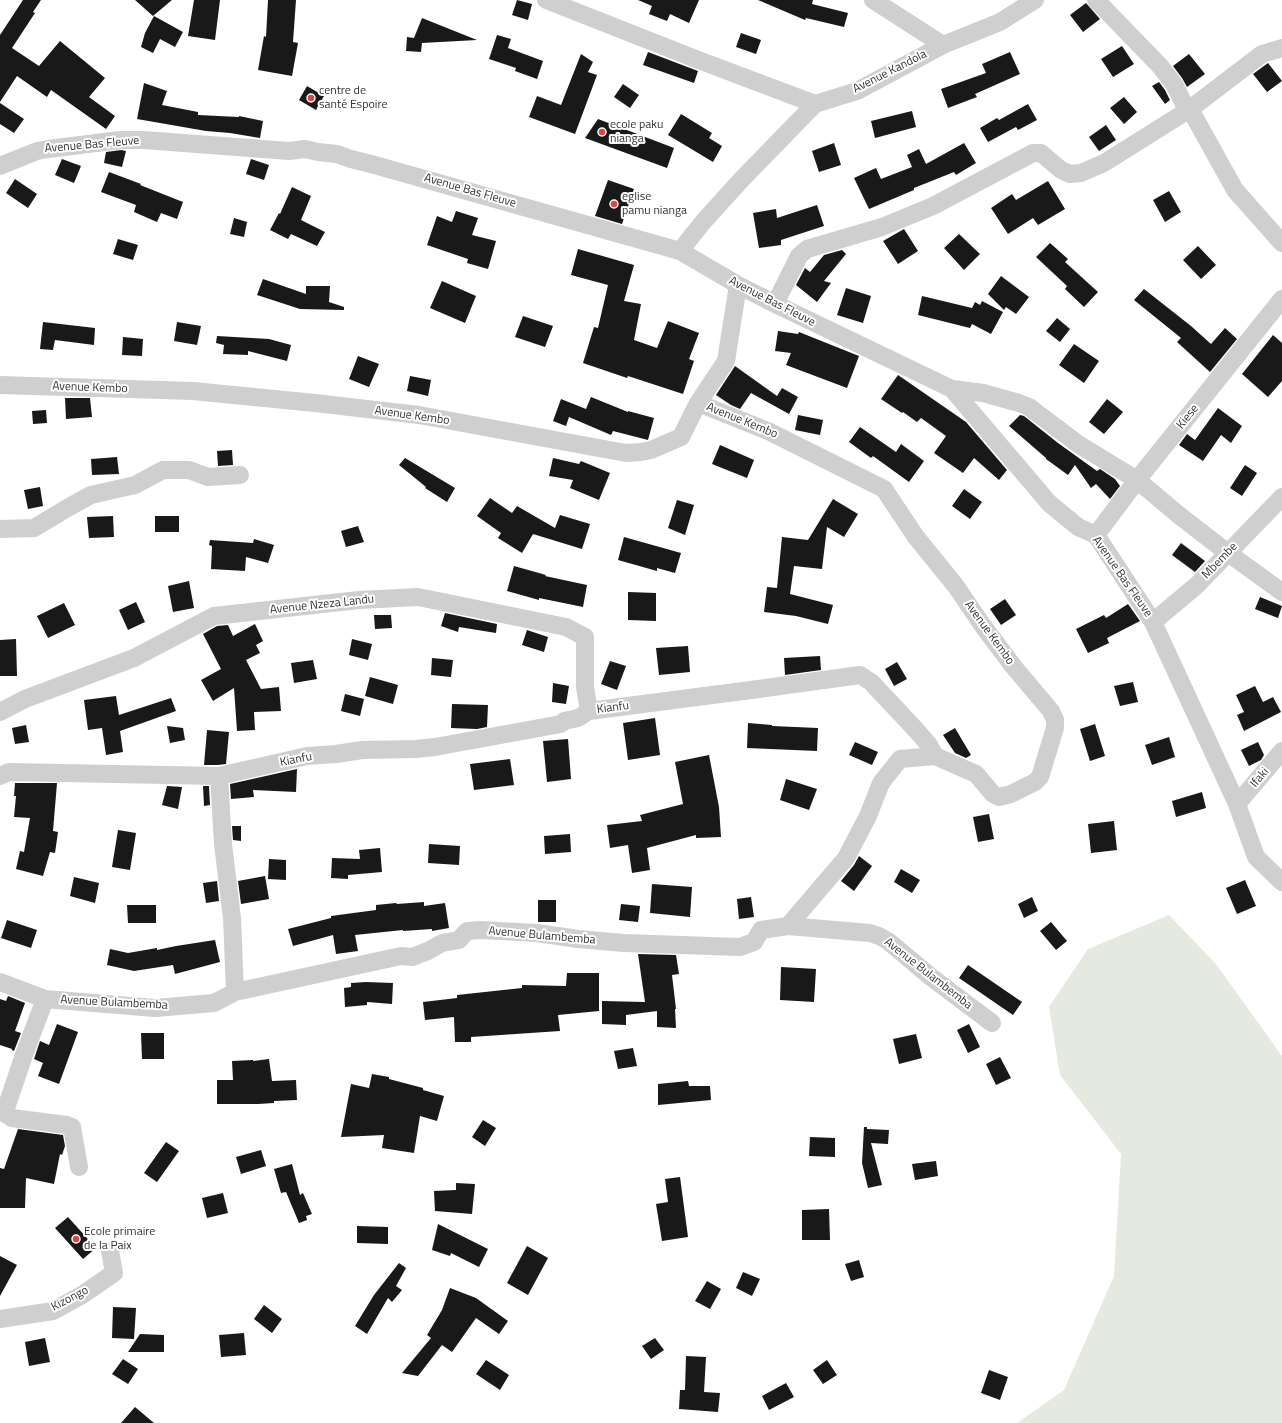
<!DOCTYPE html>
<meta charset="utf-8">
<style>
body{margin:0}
canvas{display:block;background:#fff}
</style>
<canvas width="1282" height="1423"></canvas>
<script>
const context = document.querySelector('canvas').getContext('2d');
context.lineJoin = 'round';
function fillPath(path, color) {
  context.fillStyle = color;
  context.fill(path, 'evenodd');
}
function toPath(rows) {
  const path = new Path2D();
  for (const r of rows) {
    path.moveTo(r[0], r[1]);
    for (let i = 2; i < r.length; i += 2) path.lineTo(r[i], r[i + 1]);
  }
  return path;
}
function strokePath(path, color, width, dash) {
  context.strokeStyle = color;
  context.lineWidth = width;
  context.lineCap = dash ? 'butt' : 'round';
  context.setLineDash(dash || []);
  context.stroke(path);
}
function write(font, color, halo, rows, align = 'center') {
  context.font = font + ' "Titillium Web",sans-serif';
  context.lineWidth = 4;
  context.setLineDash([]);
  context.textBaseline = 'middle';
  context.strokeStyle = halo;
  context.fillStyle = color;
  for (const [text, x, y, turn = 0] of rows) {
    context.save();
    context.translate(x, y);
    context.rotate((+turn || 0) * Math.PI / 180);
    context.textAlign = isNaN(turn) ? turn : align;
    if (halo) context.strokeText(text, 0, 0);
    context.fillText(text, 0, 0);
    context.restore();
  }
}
fillPath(toPath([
 [1169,915,1216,964,1282,1056,1282,1423,1017,1423,1064,1390,1114,1276,1121,1154,1060,1075,1049,1007,1088,949]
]), '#e4eadf');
fillPath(toPath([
 [23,0,41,0,33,12,35,13,12,48,39,66,60,41,105,78,89,97,115,116,106,129,51,90,47,97,17,76,0,102,0,35],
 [135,0,172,0,153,16],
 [194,0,220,0,215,40,188,36],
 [268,0,296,0,293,42,298,43,292,76,258,70,264,36,266,37],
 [517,0,532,4,528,20,512,15],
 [638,0,699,0,689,23,670,14,667,21,649,14,652,6],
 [758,0,813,0,812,4,848,13,844,27,806,18,805,20],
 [1086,3,1100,19,1083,32,1070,15],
 [154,16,183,32,175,47,160,39,153,53,141,47,145,33],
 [422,18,477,40,422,43,421,52,406,51,407,37,414,38],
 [741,33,761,40,756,54,736,47],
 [497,35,511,39,508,48,543,61,537,79,515,71,516,68,489,59],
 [1122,46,1134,64,1113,77,1101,59],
 [648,52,698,71,694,83,643,65],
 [1010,52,1020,74,975,94,977,97,948,108,941,89,986,73,982,64],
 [581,54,593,62,588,72,597,75,575,134,529,117,537,96,561,105],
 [1189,54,1205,74,1187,87,1182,78,1173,66],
 [1268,63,1282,81,1267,92,1253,74],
 [1159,82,1165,90,1170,100,1165,104,1152,86],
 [144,83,167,91,162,105,198,112,198,115,239,117,239,116,263,121,260,138,230,133,206,131,137,119],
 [623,84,639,95,630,108,614,97],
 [307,86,324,96,316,110,299,100],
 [1124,97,1137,112,1124,124,1110,108],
 [0,103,24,119,14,133,0,124],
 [1028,104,1037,120,1018,130,1016,127,988,142,980,128,997,118,999,120],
 [912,111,916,127,875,138,871,121],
 [681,114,712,133,709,138,722,146,713,162,668,135],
 [598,119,674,148,667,168,585,138],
 [1106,125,1116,140,1099,151,1089,137],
 [834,143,841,165,819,172,812,151],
 [964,143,976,163,956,175,954,172,914,188,914,190,869,209,854,178,876,168,881,179,912,167,907,155,919,149,926,164],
 [121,150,126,151,122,167,104,163,106,152],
 [62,159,81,166,74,183,55,175],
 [251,159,269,165,264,180,246,174],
 [109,172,141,184,140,185,183,202,177,219,161,213,157,222,134,212,136,205,101,192],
 [15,179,37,194,28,208,6,193],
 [608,180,634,189,622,224,595,216],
 [1048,181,1065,209,1038,225,1033,218,1008,234,991,208,1012,194,1016,200],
 [292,187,311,196,301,220,325,232,317,246,291,234,288,239,270,230,279,213,280,214],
 [1169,191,1181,212,1165,222,1153,200],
 [817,205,824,226,781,240,781,245,759,248,753,213,776,209,777,218],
 [456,211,478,218,472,235,496,241,488,269,467,263,468,259,427,245,437,216,452,222],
 [234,218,247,222,244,237,230,234],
 [904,229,918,251,898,264,883,241],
 [959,234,980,254,964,270,944,248],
 [118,239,138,245,133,260,113,254],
 [1050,243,1068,259,1065,262,1098,292,1084,307,1065,289,1067,286,1036,257],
 [1198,246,1216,265,1201,279,1183,260],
 [578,249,634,265,624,301,641,304,634,340,657,348,668,321,699,333,689,359,694,361,683,394,628,376,627,378,583,363,594,327,598,328,608,285,571,275],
 [842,250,846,254,824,281,831,283,817,302,796,285,805,268,810,272,824,255],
 [1001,276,1029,297,1016,314,1006,307,1004,310,988,294],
 [263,279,306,294,306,286,330,286,329,302,344,307,344,310,300,309,257,295],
 [442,281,476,296,465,323,430,308],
 [846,288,871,296,863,323,837,315],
 [1144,289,1191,326,1211,344,1225,328,1237,339,1210,372,1177,342,1181,338,1134,300],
 [922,296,972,308,975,302,980,305,982,301,1003,312,991,334,972,324,970,328,918,315],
 [523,316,553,326,545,347,515,337],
 [1057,318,1070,329,1060,342,1046,331],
 [43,322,95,328,94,345,55,340,53,350,40,349],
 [177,322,201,326,197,345,174,341],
 [778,331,798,334,799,332,859,356,847,388,786,365,791,353,775,351],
 [1273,335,1282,343,1282,381,1268,397,1242,374],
 [217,336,269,339,291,345,287,361,248,351,248,355,223,354,224,345,216,343],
 [123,337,143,339,142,356,122,355],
 [1074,344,1099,361,1084,383,1059,365],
 [358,356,379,364,369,387,349,379],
 [735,366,777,396,782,388,798,397,789,414,751,393,740,409,731,405,716,395],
 [898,375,966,422,1007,470,999,480,974,458,963,473,934,453,946,436,921,418,917,422,903,412,902,413,881,399],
 [410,376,431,380,428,396,407,391],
 [591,397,628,412,628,411,654,418,648,440,613,431,611,435,569,417,566,426,553,421,561,399,586,409],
 [65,398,90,398,92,417,66,419],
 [1107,399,1123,412,1104,434,1089,422],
 [1218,408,1242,426,1231,443,1221,435,1203,461,1179,445,1187,434,1195,440],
 [46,410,47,423,33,424,32,411],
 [798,415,823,420,820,435,795,430],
 [1020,415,1024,416,1058,443,1097,471,1100,469,1115,479,1120,486,1110,499,1096,484,1091,488,1075,465,1068,475,1046,459,1046,458,1009,426],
 [860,427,896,452,901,444,924,461,909,482,873,456,871,458,849,442],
 [720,445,754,460,747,478,712,464],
 [232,450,233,465,218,466,217,451],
 [117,457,119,474,92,475,91,459],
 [405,458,455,488,447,502,425,488,426,487,399,465],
 [553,458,579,464,581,461,610,473,599,500,570,488,573,480,549,476],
 [1245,465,1257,473,1242,496,1230,488],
 [40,487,43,506,28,509,24,490],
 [964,489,982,502,970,519,952,506],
 [490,498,512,513,517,506,555,528,560,515,590,524,582,549,533,534,522,553,498,538,501,533,477,516],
 [833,499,858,514,844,537,827,527,822,569,794,566,790,594,833,605,828,624,796,616,764,612,767,587,777,588,782,537,808,540],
 [677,500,694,505,685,535,668,528],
 [113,516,114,537,89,538,87,517],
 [155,516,179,516,179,532,155,532],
 [358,526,364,542,346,547,341,531],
 [624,537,681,553,675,573,657,568,657,571,618,560],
 [254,539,274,545,268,563,246,557,245,571,211,569,212,546,209,545,210,540,253,543],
 [1181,543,1205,561,1195,572,1172,555],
 [514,566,546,575,545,576,587,585,583,607,539,598,539,600,507,591],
 [189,581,194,608,173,612,168,586],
 [628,592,656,593,656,621,628,620],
 [1260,597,1282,606,1278,618,1255,609],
 [1005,599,1016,615,1001,625,990,609],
 [136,602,145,622,128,630,119,610],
 [64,603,75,625,48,638,37,616],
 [1128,604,1140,621,1107,638,1109,643,1088,653,1076,629,1104,615,1106,618],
 [445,613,497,624,496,633,459,627,458,632,441,626],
 [374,615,391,615,392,628,375,629],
 [255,624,263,641,256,645,260,653,246,660,261,689,279,687,281,711,254,712,255,730,237,731,234,688,213,701,201,680,221,669,203,634,217,626,228,625,233,636],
 [527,630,548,637,544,652,522,645],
 [16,639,17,676,0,676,0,640],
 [352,639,372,644,368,660,349,655],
 [688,646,690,672,659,675,656,648],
 [820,656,821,670,785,675,784,658],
 [432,658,453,660,451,677,431,675],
 [313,660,317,679,294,683,291,663],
 [610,661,626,666,617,690,601,684],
 [897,662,907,679,894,686,885,669],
 [370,677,398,685,393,704,365,696],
 [1133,682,1138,702,1120,706,1114,686],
 [553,683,569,686,566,704,552,702],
 [1255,686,1263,702,1273,697,1281,712,1244,731,1237,715,1244,712,1236,695],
 [345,694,364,699,360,716,341,711],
 [116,696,119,715,171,698,176,711,120,731,123,752,106,755,102,728,88,730,84,700],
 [452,704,488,705,487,727,477,729,451,728],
 [655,718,660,755,628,760,623,723],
 [748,723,772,725,772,726,818,728,817,751,747,748],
 [1095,724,1105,756,1090,761,1080,729],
 [26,725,29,742,15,744,12,728],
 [167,726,183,728,185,740,170,743],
 [955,728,971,755,966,758,955,753,943,735],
 [207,730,229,732,226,764,218,765,204,765],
 [1169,737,1175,757,1152,765,1145,745],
 [568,739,571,779,547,782,543,741],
 [855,742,878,752,872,765,849,755],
 [1258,742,1264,755,1261,760,1249,766,1241,750],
 [709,755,719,807,721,837,696,838,696,835,647,848,650,870,632,873,628,845,610,848,607,825,642,821,640,815,683,804,675,762],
 [510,759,514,785,474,790,470,764],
 [297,769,296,792,253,790,254,797,231,799,230,784],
 [786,779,817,789,809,810,780,800],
 [15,783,57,783,53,831,58,832,55,853,50,852,43,876,16,869,20,851,24,852,30,818,14,817,16,796,14,796],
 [167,786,182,787,178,809,162,805],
 [209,786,210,805,204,806,203,786],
 [1202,792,1206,808,1176,817,1172,801],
 [989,814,994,839,978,842,973,817],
 [1114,821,1117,850,1091,853,1088,824],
 [232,826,241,826,241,841,233,840],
 [118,830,136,833,130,870,112,867],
 [570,834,571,852,545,854,544,836],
 [429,844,460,846,459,865,428,863],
 [380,848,382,872,348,875,348,879,331,878,332,858,360,859,359,850],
 [859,856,872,866,854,891,841,881,854,865],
 [269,859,286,860,286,880,268,879],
 [901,869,920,880,912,893,894,882],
 [265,876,269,899,241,904,238,881],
 [74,877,99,883,95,903,70,896],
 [1245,880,1256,906,1237,914,1226,888],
 [217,881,219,901,206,903,203,883],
 [652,884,692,887,690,917,650,913],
 [751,897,754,917,739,919,737,899],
 [1032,897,1038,911,1024,918,1018,904],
 [538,900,556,900,556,922,538,922],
 [424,902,424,906,445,903,449,928,432,931,432,929,403,931,403,930,355,935,358,951,336,954,333,935,293,946,288,929,331,918,331,916,376,910,376,905,396,903,397,904],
 [621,904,640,906,638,922,619,920],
 [127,905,156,905,156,923,128,923],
 [7,920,37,930,31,948,1,938],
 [1051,922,1067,941,1056,950,1040,931],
 [215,940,220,962,175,974,173,965,134,971,107,965,110,949,128,953,157,948,157,950,176,946],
 [638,954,676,955,679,974,672,975,676,1009,675,1009,676,1028,657,1027,657,1011,626,1015,626,1025,602,1024,602,1001,645,1002],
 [968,965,1022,1002,1013,1015,959,978],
 [781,967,816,969,814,1002,780,1000],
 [567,973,599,973,599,1011,558,1015,560,1031,471,1037,471,1042,455,1042,454,1017,425,1020,423,1002,457,998,457,995,522,988,522,985,566,986],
 [366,982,393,983,392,1004,367,1002,367,1005,345,1007,344,988,351,987,351,983],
 [8,996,25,1003,15,1031,21,1033,14,1051,12,1050,12,1049,0,1045,0,999,6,1001],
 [57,1024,78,1032,59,1084,38,1076,43,1063,34,1059,40,1041,49,1045],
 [969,1024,980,1047,968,1053,957,1030],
 [141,1033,164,1033,164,1059,142,1059],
 [916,1034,922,1058,899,1064,893,1039],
 [633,1048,637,1066,618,1069,614,1051],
 [1000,1057,1011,1078,996,1085,986,1064],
 [269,1059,272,1081,296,1080,297,1100,274,1101,274,1103,258,1104,217,1104,217,1080,233,1080,232,1061,253,1060,253,1061],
 [372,1074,389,1077,389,1079,423,1088,423,1090,444,1096,437,1121,420,1116,414,1153,382,1148,384,1135,341,1137,351,1084,369,1088],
 [688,1081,689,1086,710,1086,711,1100,658,1105,658,1084],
 [483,1120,496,1128,485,1146,472,1137],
 [864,1127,867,1127,867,1129,889,1130,888,1144,871,1143,882,1185,868,1188,862,1163],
 [18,1129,63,1135,65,1146,62,1155,60,1154,54,1184,26,1178,25,1208,0,1208,0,1168,4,1169],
 [810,1137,835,1138,835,1157,809,1156],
 [166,1142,179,1151,157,1182,144,1173],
 [261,1150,266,1166,241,1174,236,1157],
 [936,1161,938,1176,915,1180,912,1164],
 [292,1164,300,1195,303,1193,312,1214,306,1216,307,1220,299,1223,286,1192,281,1193,274,1169],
 [680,1177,688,1237,662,1241,656,1204,668,1202,665,1179],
 [456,1183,475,1184,472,1214,435,1211,434,1191,456,1190],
 [223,1193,228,1213,207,1218,202,1198],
 [829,1209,830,1240,802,1240,802,1210],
 [68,1217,96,1248,83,1259,55,1228],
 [438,1224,488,1249,479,1267,451,1253,450,1256,432,1250],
 [357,1226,388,1227,388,1244,357,1243],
 [527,1246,548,1258,528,1295,507,1283],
 [0,1256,17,1265,0,1296],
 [859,1260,864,1277,851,1281,845,1264],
 [399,1263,406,1268,396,1286,402,1290,392,1302,388,1298,367,1334,355,1326,374,1295],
 [743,1272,760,1279,752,1296,736,1288],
 [707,1281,721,1289,710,1309,695,1301],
 [450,1288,476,1298,508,1321,499,1334,476,1318,452,1352,442,1345,418,1376,402,1373,431,1338,427,1335,442,1310],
 [264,1305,282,1319,272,1333,254,1319],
 [113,1307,136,1308,134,1339,112,1338],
 [244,1333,246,1355,221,1357,219,1335],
 [140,1334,164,1335,164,1352,128,1352],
 [45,1338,50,1362,29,1366,25,1342],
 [655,1338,664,1350,651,1359,642,1346],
 [686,1356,706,1357,704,1392,720,1393,718,1412,679,1409,680,1390,685,1390],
 [123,1359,138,1369,128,1384,112,1374],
 [486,1360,509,1375,500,1390,476,1374],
 [827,1360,837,1375,823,1384,813,1370],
 [989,1370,1008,1377,1000,1400,981,1393],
 [786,1383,794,1397,769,1410,762,1396],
 [135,1407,154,1423,121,1423]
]), '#191919');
strokePath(toPath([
 [546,0,701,61,815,104],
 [873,0,943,45],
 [1096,0,1160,66,1174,84,1184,104,1190,109,1235,190,1282,243],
 [0,166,37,151,48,149,120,140,144,140,289,151,305,149,318,152,337,154,351,159,371,164,680,251,738,285,775,304,952,389,1049,503,1078,527,1096,535,1153,622,1237,804,1256,857,1282,882],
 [680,251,703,222,742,179,815,104,857,91,943,45,1000,22,1035,0],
 [775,304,799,256,807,249,882,227,933,206,1033,153,1041,153,1061,170,1070,174,1081,173,1104,163,1190,109,1262,54,1282,48],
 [0,385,193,391,315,403,419,415,626,453,641,452,651,450,681,437,698,403,768,431,884,489,916,537,955,585,983,626,1013,666,1051,711,1055,720,1055,728,1040,777,1035,782,1011,794,999,797,993,794,976,774,935,756],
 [952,389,983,393,1019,403,1029,407,1078,444,1137,480,1180,516,1228,553,1282,592],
 [698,403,726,361,738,285],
 [0,529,34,528,69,507,91,495,135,485,163,470,189,470,208,477,240,475],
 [1096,535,1137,480,1282,299],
 [1153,622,1197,585,1282,497],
 [0,712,25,699,134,658,214,616,359,600,418,597,566,627,585,637,585,687,589,711],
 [0,776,9,772,219,776,307,756,336,754,362,750,416,749,435,747,561,724,564,721,578,718,589,711,751,690,860,675,871,682,917,731,929,745,935,756],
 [219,776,223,844,232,918,235,992],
 [1237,804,1282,751],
 [788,926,846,858,868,816,881,783,900,759,935,756],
 [0,982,45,999,155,1008,214,1003,235,992,401,956,412,957,428,951,442,943,459,940,467,931,480,930,537,933,578,939,624,943,740,947,754,942,761,930,788,926,870,933,879,936,888,941,931,977,992,1023],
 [45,999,24,1055,5,1111,7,1115,12,1118,67,1125,72,1127,79,1167],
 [0,1319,53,1311,82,1295,114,1273,110,1251]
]), '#cfcfcf', 18);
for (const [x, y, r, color] of [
 [311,98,4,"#d54847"],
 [602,132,4,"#d54847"],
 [614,204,4,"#d54847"],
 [76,1239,4,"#d54847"]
]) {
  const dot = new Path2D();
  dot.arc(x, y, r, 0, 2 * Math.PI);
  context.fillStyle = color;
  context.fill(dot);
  strokePath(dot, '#fff', 1.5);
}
write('12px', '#323232', '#fff', [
 ["Avenue Kandola",890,72,-27],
 ["Avenue Bas Fleuve",92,145,-5],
 ["Avenue Bas Fleuve",470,191,16],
 ["Avenue Bas Fleuve",772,302,27],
 ["Avenue Kembo",90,388,2],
 ["Avenue Kembo",412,416,8],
 ["Kiese",1188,417,-51],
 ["Avenue Kembo",742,421,22],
 ["Mbembe",1220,561,-46],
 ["Avenue Bas Fleuve",1122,577,55],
 ["Avenue Nzeza Landu",322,605,-6],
 ["Avenue Kembo",989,633,54],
 ["Kianfu",613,708,-7],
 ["Kianfu",296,760,-11],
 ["Ifaki",1260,778,-50],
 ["Avenue Bulambemba",542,936,5],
 ["Avenue Bulambemba",928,974,38],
 ["Avenue Bulambemba",114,1003,3],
 ["Kizongo",70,1299,-28]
]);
write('12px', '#323232', '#fff', [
 ["centre de",319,91],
 ["santé Espoire",319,105],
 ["ecole paku",610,125],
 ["nianga",610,139],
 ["eglise",622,197],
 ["pamu nianga",622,211],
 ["Ecole primaire",84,1232],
 ["de la Paix",84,1246]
], 'left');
</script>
